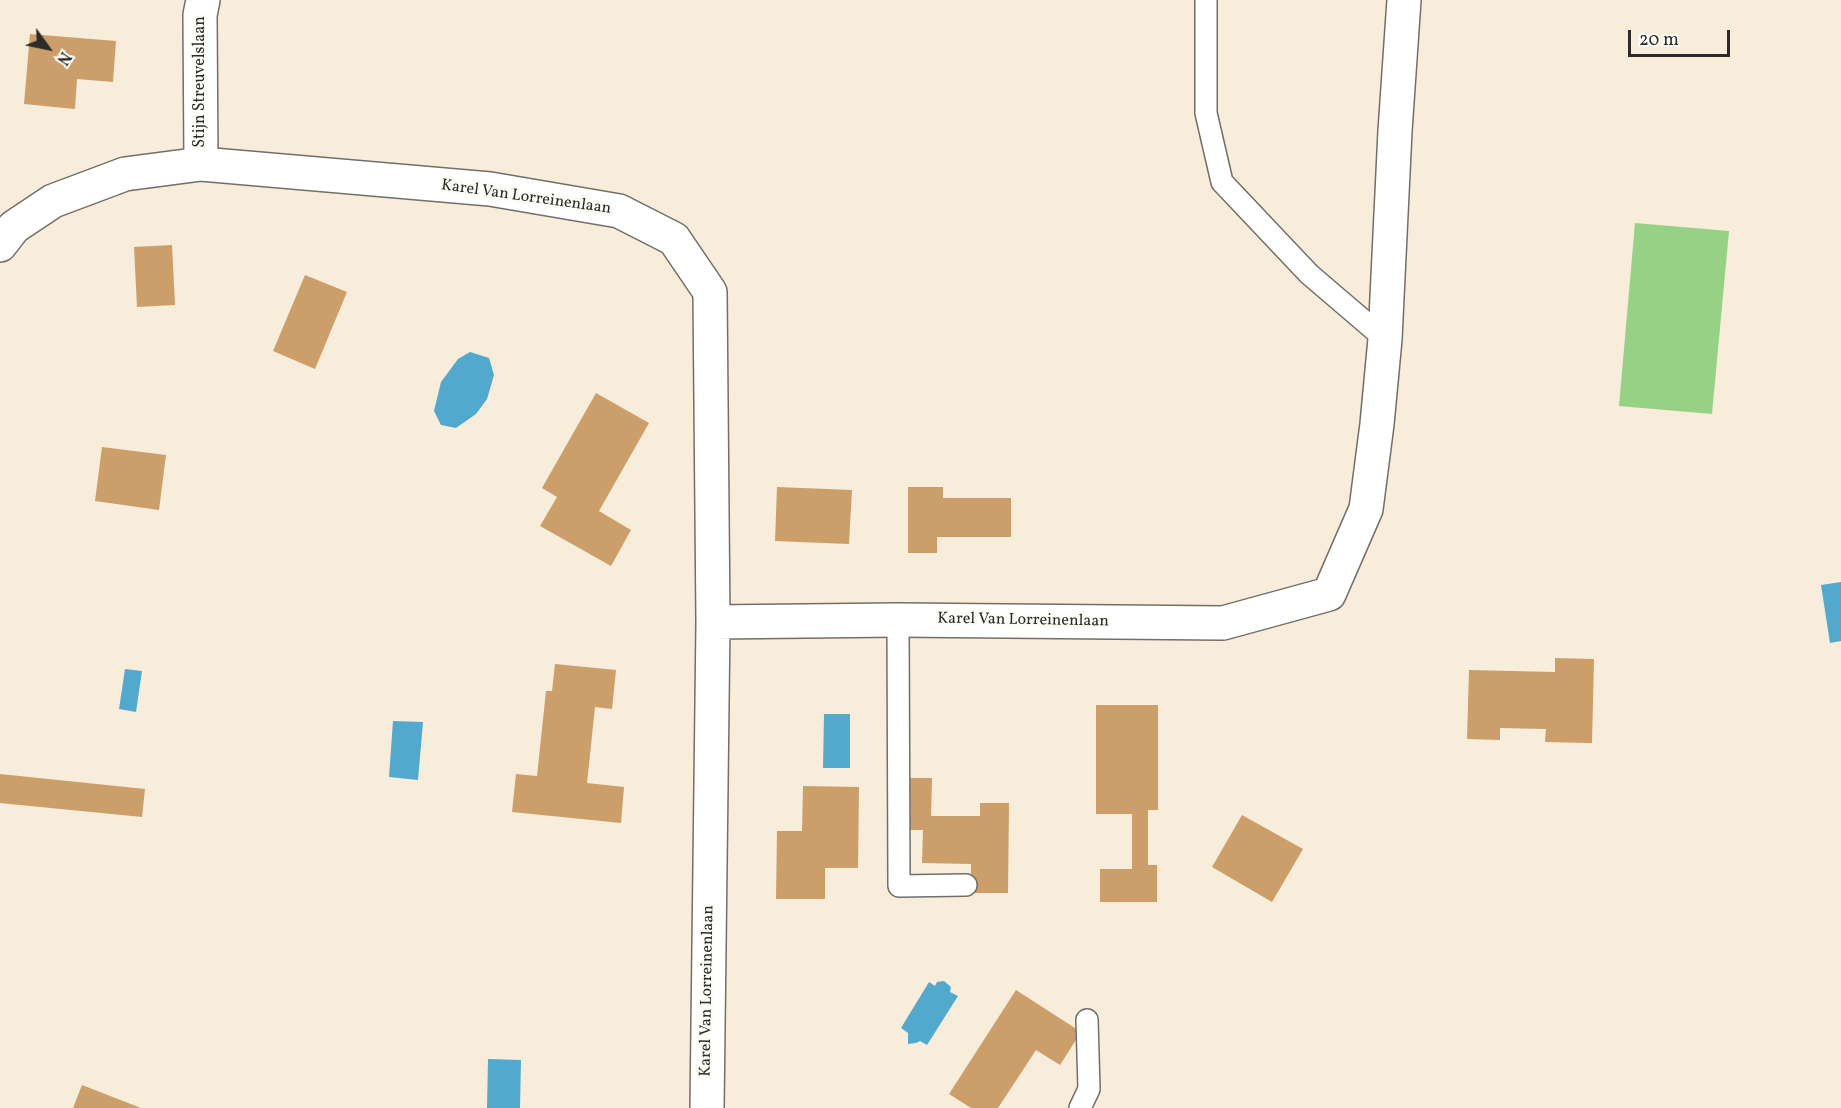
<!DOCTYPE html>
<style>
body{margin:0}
#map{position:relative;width:1841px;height:1108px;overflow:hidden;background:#f7edda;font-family:Vollkorn,serif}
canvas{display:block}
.north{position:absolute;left:18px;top:18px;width:60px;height:60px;-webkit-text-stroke:4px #fdfcf7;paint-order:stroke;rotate:123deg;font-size:16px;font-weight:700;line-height:24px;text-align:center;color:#2b2b2b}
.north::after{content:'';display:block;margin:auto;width:21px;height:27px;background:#2b2b2b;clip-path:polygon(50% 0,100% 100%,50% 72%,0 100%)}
.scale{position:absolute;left:1628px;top:30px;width:102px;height:27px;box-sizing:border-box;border:3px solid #2b2b2b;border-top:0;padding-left:8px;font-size:18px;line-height:21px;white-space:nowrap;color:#2b2b2b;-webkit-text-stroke:4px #fdfcf7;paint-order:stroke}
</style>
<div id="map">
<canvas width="1841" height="1108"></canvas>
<div class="north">N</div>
<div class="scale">20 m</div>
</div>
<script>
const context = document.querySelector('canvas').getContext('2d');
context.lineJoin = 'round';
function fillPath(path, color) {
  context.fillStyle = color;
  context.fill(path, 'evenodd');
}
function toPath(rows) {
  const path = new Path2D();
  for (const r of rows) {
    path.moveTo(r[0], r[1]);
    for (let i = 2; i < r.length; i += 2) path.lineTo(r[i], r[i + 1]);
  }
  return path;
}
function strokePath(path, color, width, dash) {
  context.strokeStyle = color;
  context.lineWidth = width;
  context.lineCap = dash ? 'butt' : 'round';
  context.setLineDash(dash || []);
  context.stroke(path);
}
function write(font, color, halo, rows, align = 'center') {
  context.font = font + ' Vollkorn,serif';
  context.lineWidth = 6;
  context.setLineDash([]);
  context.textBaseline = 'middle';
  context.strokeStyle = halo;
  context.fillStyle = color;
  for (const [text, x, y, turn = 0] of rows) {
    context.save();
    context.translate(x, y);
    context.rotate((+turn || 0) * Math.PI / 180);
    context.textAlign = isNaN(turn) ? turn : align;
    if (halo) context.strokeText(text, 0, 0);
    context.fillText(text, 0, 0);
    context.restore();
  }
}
fillPath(toPath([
 [1635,223,1729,231,1712,414,1619,406]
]), '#96d185');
fillPath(toPath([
 [470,352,489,358,494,375,487,399,476,414,456,428,441,425,434,411,441,382,458,359],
 [1841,582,1841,641,1830,643,1821,585],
 [125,669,142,671,136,712,119,709],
 [824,714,850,714,850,768,823,768],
 [393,721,423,722,418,780,389,777],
 [944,981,951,987,950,992,958,996,927,1045,920,1041,916,1043,908,1044,908,1033,901,1028,929,982,935,986,937,982],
 [488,1059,521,1060,520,1108,487,1108]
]), '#51a9ce');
fillPath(toPath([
 [30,34,116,41,113,82,77,79,75,109,24,104],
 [172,245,175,305,137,307,134,247],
 [305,275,347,292,315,369,273,351],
 [596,393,649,423,599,511,631,530,611,566,540,526,557,497,542,488],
 [102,447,166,455,159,510,95,501],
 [777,487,852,490,849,544,775,541],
 [908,487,943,487,943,498,1011,498,1011,537,937,537,937,553,908,553],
 [1555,658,1594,659,1592,743,1545,742,1546,729,1500,728,1500,740,1467,739,1469,670,1555,672],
 [555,664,616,670,612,709,595,707,587,783,624,787,621,823,512,812,516,774,537,776,546,691,552,691],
 [1096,705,1158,705,1158,810,1148,810,1148,865,1157,865,1157,902,1100,902,1100,869,1132,869,1132,814,1096,814],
 [0,774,145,789,142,817,0,803],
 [908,778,932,778,931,816,980,816,980,803,1009,803,1008,893,971,893,971,864,922,863,923,830,908,830],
 [803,786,859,787,858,868,825,868,825,899,776,899,777,831,802,831],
 [1242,815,1303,849,1272,902,1212,867],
 [1016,990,1081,1032,1060,1065,1036,1050,998,1108,971,1108,949,1094],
 [82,1085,141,1108,73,1108]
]), '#cc9e6a');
const lane = toPath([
 [1206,0,1206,113,1222,182,1309,274,1385,339],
 [898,620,899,886,966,885],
 [1080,1108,1089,1089,1087,1020]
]);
const street = toPath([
 [201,164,200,15,203,0],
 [0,245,14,227,53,201,125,174,201,164,490,189,619,211,674,239,710,292,713,622,707,1108],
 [713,622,898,620,1223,623,1329,594,1366,509,1377,424,1385,339,1395,131,1404,0]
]);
strokePath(lane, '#726f68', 24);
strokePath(street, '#726f68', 36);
strokePath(lane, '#fff', 21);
strokePath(street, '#fff', 33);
write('16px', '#2b2b2b', '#fdfcf7', [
 ["Stijn Streuvelslaan",201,82,-90],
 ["Karel Van Lorreinenlaan",526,198,8],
 ["Karel Van Lorreinenlaan",1023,621,1],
 ["Karel Van Lorreinenlaan",708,991,-89]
]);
</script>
